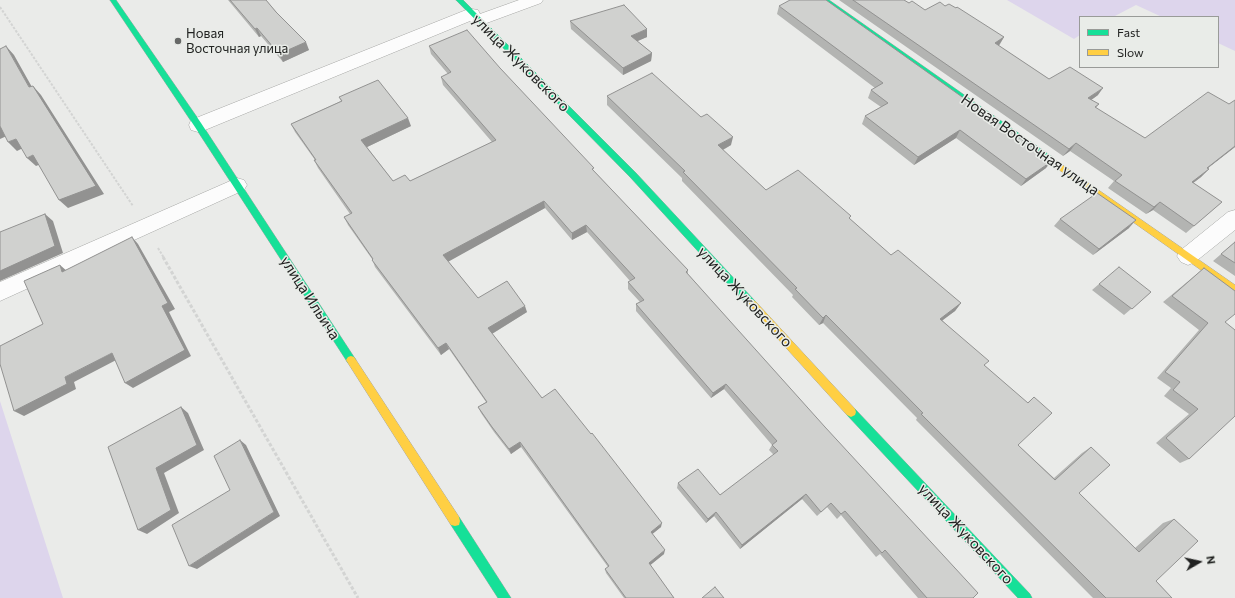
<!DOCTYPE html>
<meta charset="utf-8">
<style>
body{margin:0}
#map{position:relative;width:1235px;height:598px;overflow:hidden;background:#eaebe9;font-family:Commissioner,sans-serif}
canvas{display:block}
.legend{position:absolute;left:1079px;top:16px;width:140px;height:52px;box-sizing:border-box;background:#e9ece8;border:1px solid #999b98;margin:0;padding:5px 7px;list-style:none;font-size:12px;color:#212221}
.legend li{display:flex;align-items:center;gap:8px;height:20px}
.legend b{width:20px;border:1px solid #999b98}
.north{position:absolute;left:1179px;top:542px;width:40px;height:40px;-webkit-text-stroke:3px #e9ece8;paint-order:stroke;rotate:81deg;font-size:11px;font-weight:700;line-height:16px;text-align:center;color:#212221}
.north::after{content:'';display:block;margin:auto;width:14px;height:18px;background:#212221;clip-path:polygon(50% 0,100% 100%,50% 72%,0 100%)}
</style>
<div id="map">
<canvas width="1235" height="598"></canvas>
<ul class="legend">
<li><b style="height:5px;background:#16e098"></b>Fast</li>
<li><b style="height:5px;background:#ffcf43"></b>Slow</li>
</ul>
<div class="north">N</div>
</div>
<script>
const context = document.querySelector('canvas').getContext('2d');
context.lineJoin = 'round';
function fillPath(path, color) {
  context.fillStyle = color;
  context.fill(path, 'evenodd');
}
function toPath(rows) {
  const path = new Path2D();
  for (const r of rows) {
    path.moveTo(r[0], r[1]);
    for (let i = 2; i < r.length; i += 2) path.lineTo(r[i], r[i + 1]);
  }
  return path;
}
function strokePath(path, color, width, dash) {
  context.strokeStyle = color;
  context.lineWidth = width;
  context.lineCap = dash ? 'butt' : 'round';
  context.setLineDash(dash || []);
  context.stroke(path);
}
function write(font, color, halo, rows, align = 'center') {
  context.font = font + ' Commissioner,sans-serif';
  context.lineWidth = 3;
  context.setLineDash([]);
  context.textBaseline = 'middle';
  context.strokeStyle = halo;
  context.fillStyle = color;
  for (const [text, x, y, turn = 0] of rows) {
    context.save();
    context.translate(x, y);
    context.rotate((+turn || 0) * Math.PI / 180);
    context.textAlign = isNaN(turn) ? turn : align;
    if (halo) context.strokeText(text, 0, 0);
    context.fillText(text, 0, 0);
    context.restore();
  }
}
fillPath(toPath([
 [1007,0,1235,0,1235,51,1218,43,1218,17,1162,17,1136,5,1113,17,1080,17,1080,35,1074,39],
 [0,401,63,598,0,598]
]), '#ddd5ec');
const street = toPath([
 [519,0,543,0,541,3,484,24,478,25,472,24,470,21,205,130,198,132,191,130,189,125,191,120,466,10,472,9,478,10,480,14,519,0],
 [237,178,244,180,247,185,244,190,0,301,0,282,237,178],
 [1235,210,1235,230,1195,262,1188,265,1181,262,1177,256,1181,250,1228,212,1235,210]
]);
const fast = toPath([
 [110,0,116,0,201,123,354,357,356,360,354,363,351,364,348,363,195,127,110,0],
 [456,0,463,0,636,173,755,301,757,304,755,307,752,308,749,307,630,177,456,0],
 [822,0,829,0,1054,158,1055,160,1054,162,1048,162,822,0],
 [851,407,855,409,1030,594,1032,598,1018,598,847,415,846,412,847,409,851,407],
 [455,516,459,517,511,598,498,598,451,525,450,521,451,517,455,516]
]);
const slow = toPath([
 [1051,157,1235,285,1235,294,1048,162,1047,160,1051,157],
 [752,300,755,301,855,409,856,412,855,415,851,417,847,415,749,307,747,304,749,301,752,300],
 [351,356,354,357,459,517,460,521,459,525,455,526,451,525,348,363,346,360,348,357,351,356]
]);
strokePath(street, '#a6a7a5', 1);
strokePath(fast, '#a6a7a5', 1);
strokePath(slow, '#a6a7a5', 1);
strokePath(toPath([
 [0,7,133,206],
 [158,248,164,258]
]), '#d3d4d3', 2, [2.5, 1.5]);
strokePath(toPath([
 [163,257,358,598]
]), '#d3d4d3', 3, [3.5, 2]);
fillPath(street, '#fcfcfc');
fillPath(fast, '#16e098');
fillPath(slow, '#ffcf43');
fillPath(toPath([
 [228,0,266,0,309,50,283,62,261,36,259,37],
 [839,0,904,0,909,3,925,10,945,6,1004,37,999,46,1049,79,1098,95,1091,100,1099,104,1096,108,1145,138,1235,147,1208,168,1209,169,1201,177,1193,183,1222,202,1186,233,1153,210,1146,214,1108,188,1114,181,1070,151,1063,156],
 [779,6,1046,168,1021,186,956,138,914,165,862,124,865,116,881,107,868,98,871,90,875,88,777,14],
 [570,21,647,37,637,41,652,53,651,61,623,75,571,29],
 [429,46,500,68,594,171,688,270,688,274,973,598,918,598,880,554,876,557,841,515,837,519,827,507,817,516,802,499,740,549,714,516,706,523,677,488,678,483,720,495,774,455,769,450,772,445,724,389,711,398,636,311,636,304,640,302,628,289,628,282,630,281,587,232,572,240,545,208,448,261,478,298,527,312,492,334,542,398,661,527,652,534,664,554,650,565,674,598,624,598,606,573,605,569,608,567,521,447,511,454,494,432,481,413,478,407,486,402,449,349,441,355,375,267,372,259,348,225,344,217,350,214,318,168,314,160,315,160,295,132,291,124,341,101,339,97,411,126,367,147,393,181,410,181,492,142,443,85,441,77,448,74,431,54],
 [607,96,731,145,723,150,766,190,850,219,891,255,961,303,955,311,942,320,984,365,1027,403,1034,397,1018,445,1054,478,1082,453,1091,447,1079,493,1135,548,1163,523,1174,519,1156,581,1172,598,1093,598,916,420,917,418,823,323,819,325,792,297,793,295,682,181,682,178,607,105],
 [1060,219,1129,228,1093,255,1054,226],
 [1235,242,1235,276,1213,261],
 [1204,268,1225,322,1189,459,1180,463,1156,443,1189,414,1164,396,1171,388,1157,378,1199,330,1163,302],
 [1099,284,1151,292,1124,315,1092,290]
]), '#b3b4b2');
fillPath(toPath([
 [257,28,261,36,259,37,255,29],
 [647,29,647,37,631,44,631,36],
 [1004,37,999,45,990,51,995,43],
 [306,42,309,50,283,62,279,54],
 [6,46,14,55,37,96,29,87],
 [652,53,651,61,623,75,623,68],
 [33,86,41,95,104,194,68,208,59,200],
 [1103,88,1098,95,1083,106,1088,98],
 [408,118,411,126,365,148,361,140],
 [0,126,9,135,0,139],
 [960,130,956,138,914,165,918,157],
 [733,137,731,145,717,153,718,145],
 [16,139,25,147,17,151,8,142],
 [1076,143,1070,151,1063,156,1069,149],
 [1235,146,1235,147,1199,175,1207,168],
 [33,155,41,164,36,166,27,158],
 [1052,161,1046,168,1021,186,1026,179],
 [1209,169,1201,177,1184,190,1192,182],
 [544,201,545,208,446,263,443,255],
 [1160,202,1153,210,1146,214,1154,207],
 [45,214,53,221,63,253,0,281,0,271],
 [1136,220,1129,228,1093,255,1099,249],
 [586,225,587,232,572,240,572,233],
 [132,237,138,244,175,309,169,312,191,356,133,388,125,383,162,306],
 [60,265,68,272,62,272],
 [961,303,955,311,935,326,940,319],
 [525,306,527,312,490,335,488,328],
 [826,315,823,323,819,325,823,318],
 [446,343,449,349,441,355,438,348],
 [112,353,120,358,74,382,76,389,24,416,14,411,65,377],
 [726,384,724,389,711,398,713,393],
 [181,407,188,413,204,450,164,473,179,513,147,534,138,530,156,468],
 [240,440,246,445,280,516,197,569,189,566,274,512],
 [520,442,521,447,511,454,509,449],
 [806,494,802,499,740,549,742,545],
 [716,512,714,516,706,523,708,519],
 [662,523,661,527,650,536,651,532],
 [665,550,664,554,648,567,649,563]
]), '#929291');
const building = toPath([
 [230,0,266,0,276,12,306,42,279,54,257,28,255,29,230,0],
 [790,0,826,0,1052,161,1026,179,960,130,918,157,865,116,888,103,871,90,883,83,779,6,790,0],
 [853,0,904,0,909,3,912,1,925,10,940,2,945,6,949,4,956,8,957,7,1004,37,995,43,1049,79,1070,67,1103,88,1088,98,1099,104,1095,107,1145,138,1208,92,1229,104,1235,100,1235,146,1207,168,1209,169,1192,182,1222,202,1194,226,1160,202,1154,207,1115,181,1122,175,1076,143,1069,149,853,0],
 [624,5,647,29,631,36,652,53,623,68,570,21,624,5],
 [467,30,500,68,594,168,592,169,688,270,686,272,825,427,978,593,973,598,927,598,885,550,882,553,845,511,841,514,831,503,821,512,806,494,742,545,716,512,708,519,678,483,698,469,720,495,778,451,772,445,777,441,726,384,713,393,636,304,644,300,628,282,635,278,586,225,572,233,544,201,443,255,478,298,507,281,525,306,488,328,542,398,555,389,591,434,592,433,662,523,651,532,665,550,649,563,674,598,626,598,605,569,609,566,520,442,509,449,492,427,478,407,487,402,446,343,438,348,372,260,373,259,344,217,352,213,314,160,316,160,291,124,342,101,339,97,378,80,408,118,361,140,393,181,405,175,410,181,496,140,441,77,451,72,429,46,467,30],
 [6,46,29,87,33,86,96,186,59,200,33,155,27,158,16,139,8,142,0,126,0,49,6,46],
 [652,73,701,117,707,114,733,137,718,145,766,190,798,170,851,216,849,218,891,255,898,250,961,303,940,319,989,361,984,365,1028,403,1034,397,1052,413,1018,445,1055,480,1091,447,1110,465,1079,493,1139,552,1174,519,1198,541,1156,581,1172,598,1106,598,921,414,923,413,826,315,823,318,795,289,797,288,683,172,685,171,607,96,652,73],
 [1097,193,1136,220,1099,249,1060,219,1097,193],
 [45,214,55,246,0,271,0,232,45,214],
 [132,237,168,303,162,306,185,350,125,383,112,353,65,377,67,384,14,411,0,364,0,346,43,324,24,281,60,265,62,272,132,237],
 [1235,242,1235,263,1221,254,1235,242],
 [1119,267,1151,292,1132,309,1099,284,1119,267],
 [1204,268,1235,291,1235,314,1225,322,1235,330,1235,416,1189,459,1166,438,1198,409,1173,390,1180,382,1165,372,1208,323,1172,296,1204,268],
 [181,407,197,445,156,468,171,510,138,530,108,447,181,407],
 [240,440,274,512,189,566,172,525,230,490,214,456,240,440],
 [715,587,724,598,702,598,715,587]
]);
fillPath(building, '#d0d1cf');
strokePath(building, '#929291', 1);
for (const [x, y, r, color] of [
 [178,41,4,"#676867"]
]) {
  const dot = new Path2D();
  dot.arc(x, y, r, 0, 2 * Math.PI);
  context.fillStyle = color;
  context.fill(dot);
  strokePath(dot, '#e9ece8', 1.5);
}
write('13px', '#212221', '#e9ece8', [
 ["Новая",186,34],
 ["Восточная улица",186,49]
], 'left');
write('15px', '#212221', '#e9ece8', [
 ["улица Жуковского",521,63,45],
 ["Новая Восточная улица",1030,145,35],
 ["улица Жуковского",745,297,47],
 ["улица Ильича",310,298,57],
 ["улица Жуковского",966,534,47]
]);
</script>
